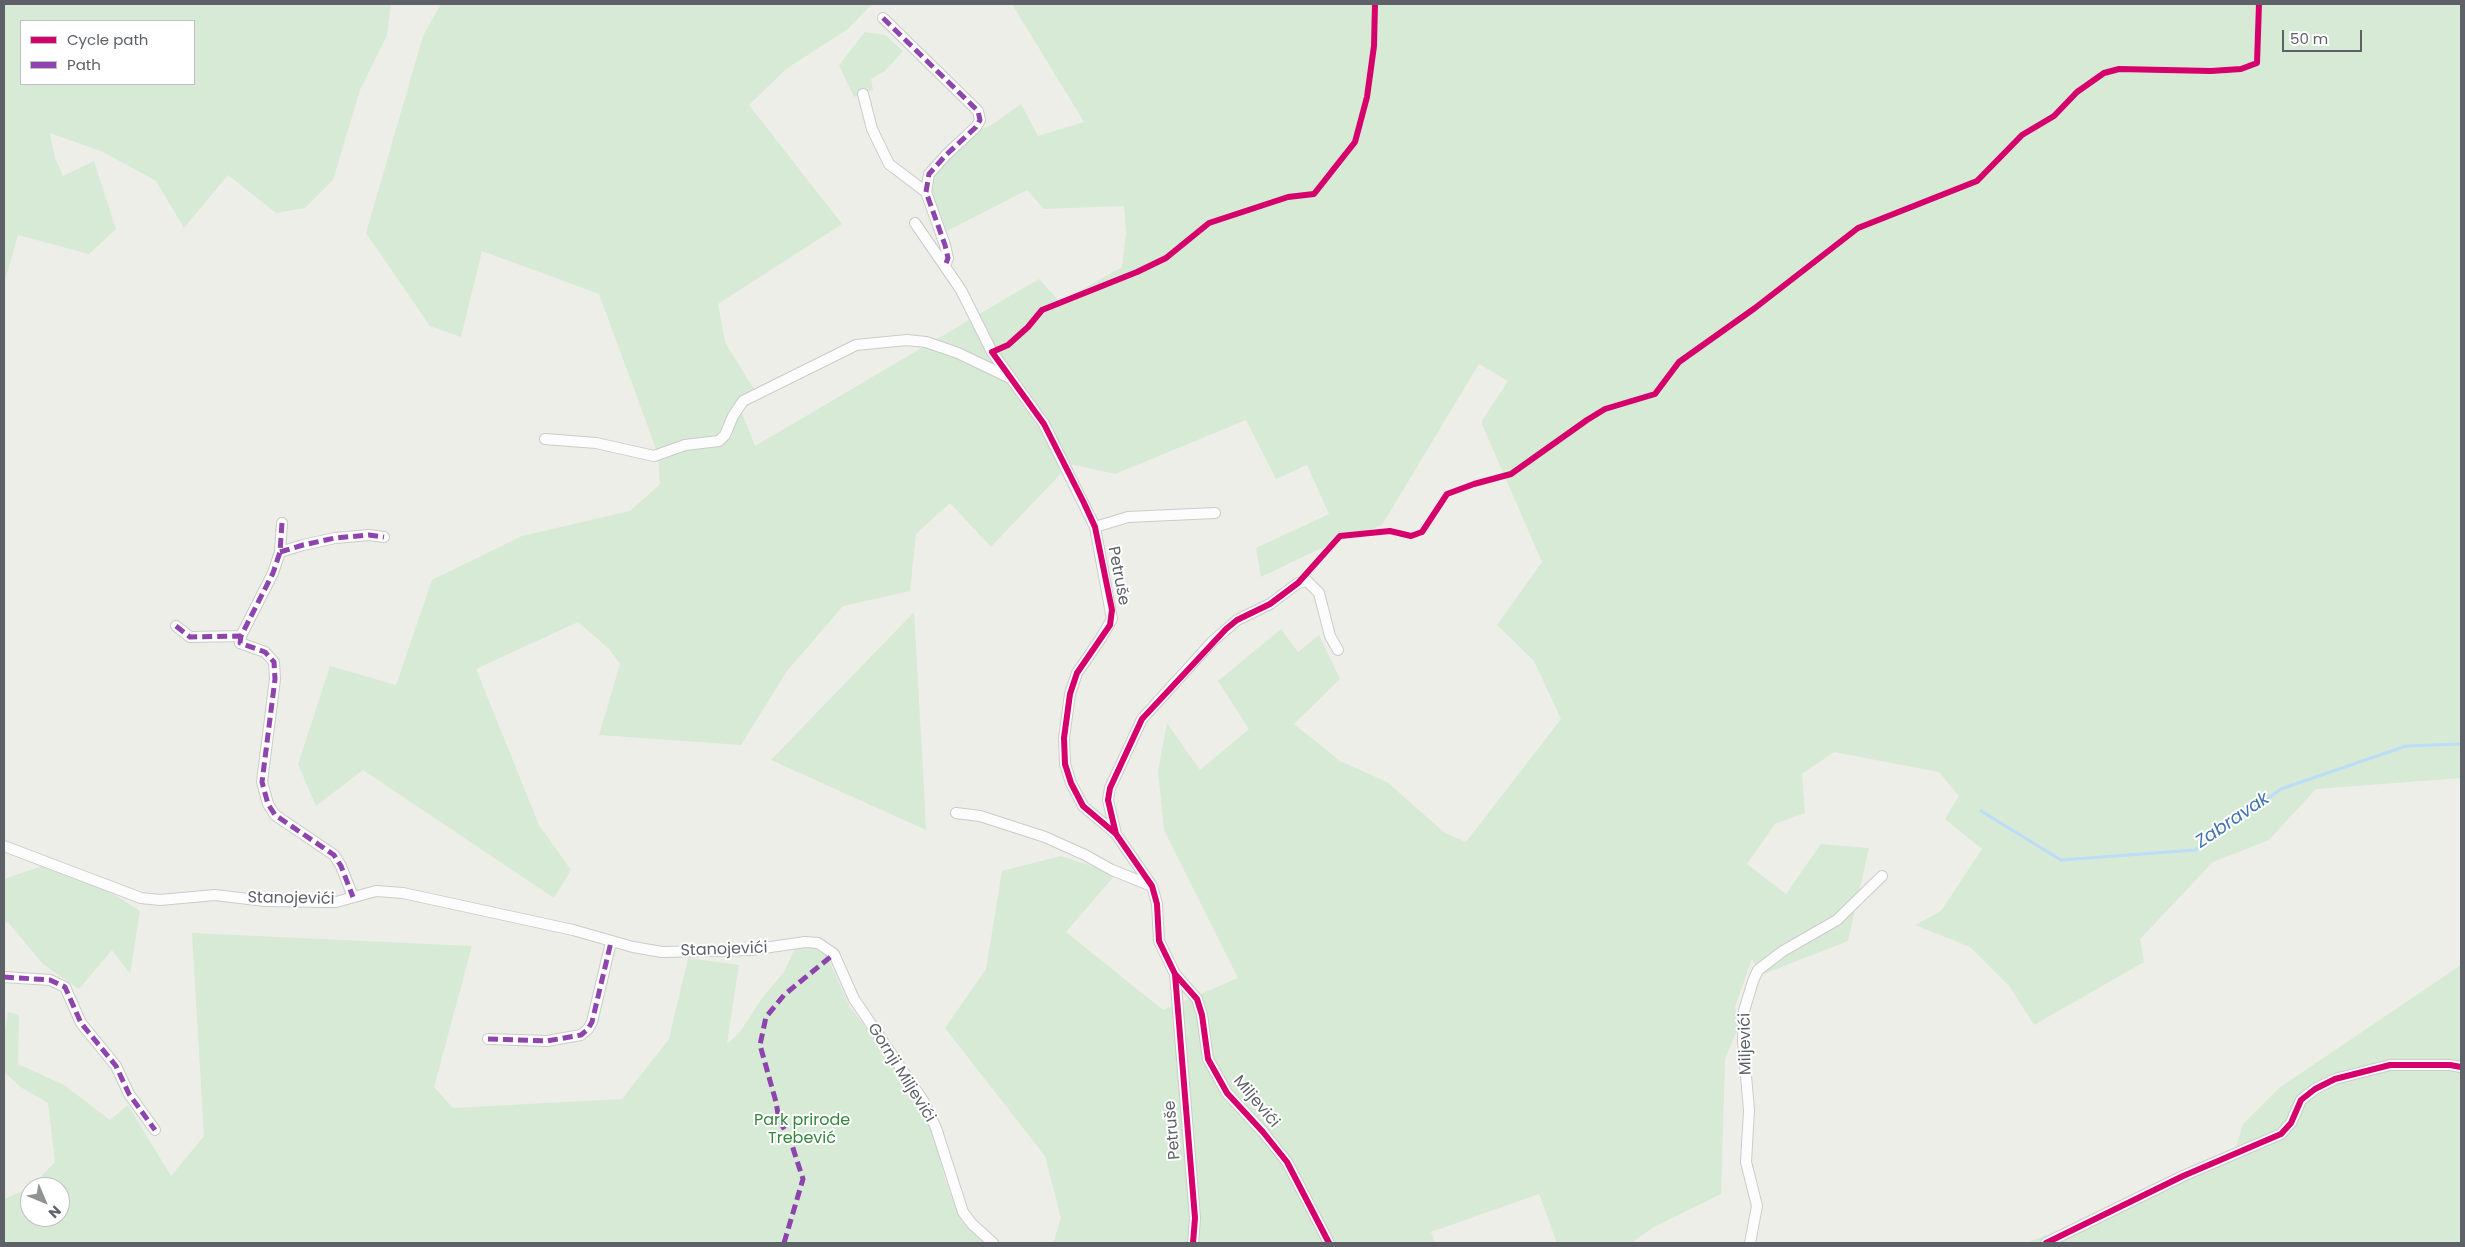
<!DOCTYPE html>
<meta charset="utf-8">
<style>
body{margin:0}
#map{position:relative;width:2465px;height:1247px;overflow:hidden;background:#eeeee9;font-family:Poppins,sans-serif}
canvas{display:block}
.frame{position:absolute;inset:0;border:5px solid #5e6167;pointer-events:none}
.legend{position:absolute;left:20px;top:20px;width:175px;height:65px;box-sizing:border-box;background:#fff;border:1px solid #bfc0c2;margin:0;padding:6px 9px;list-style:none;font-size:15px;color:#5e6167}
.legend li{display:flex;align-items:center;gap:10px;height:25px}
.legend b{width:25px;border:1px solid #bfc0c2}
.north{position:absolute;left:20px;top:1177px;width:50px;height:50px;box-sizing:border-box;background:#fff;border:1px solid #bfc0c2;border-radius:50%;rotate:135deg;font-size:14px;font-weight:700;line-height:20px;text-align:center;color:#5e6167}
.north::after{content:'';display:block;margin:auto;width:18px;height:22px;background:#909294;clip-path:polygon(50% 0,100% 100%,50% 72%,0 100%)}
.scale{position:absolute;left:2282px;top:30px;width:80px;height:22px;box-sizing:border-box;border:2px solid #5e6167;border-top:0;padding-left:6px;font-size:15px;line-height:18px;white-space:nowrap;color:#5e6167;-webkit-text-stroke:4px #fff;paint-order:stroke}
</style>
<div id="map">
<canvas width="2465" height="1247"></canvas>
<div class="frame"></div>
<ul class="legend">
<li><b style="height:6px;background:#d6006c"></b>Cycle path</li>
<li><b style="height:6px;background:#8e44ad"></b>Path</li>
</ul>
<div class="north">N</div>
<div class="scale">50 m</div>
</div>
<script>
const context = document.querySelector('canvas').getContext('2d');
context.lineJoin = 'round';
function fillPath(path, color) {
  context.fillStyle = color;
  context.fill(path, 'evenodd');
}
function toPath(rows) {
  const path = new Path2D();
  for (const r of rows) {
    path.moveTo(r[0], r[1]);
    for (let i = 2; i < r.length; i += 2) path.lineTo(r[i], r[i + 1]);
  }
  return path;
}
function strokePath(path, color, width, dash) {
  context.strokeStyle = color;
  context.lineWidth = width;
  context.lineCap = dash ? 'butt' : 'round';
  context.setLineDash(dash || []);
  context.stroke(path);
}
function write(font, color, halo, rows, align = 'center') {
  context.font = font + ' Poppins,sans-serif';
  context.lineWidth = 4;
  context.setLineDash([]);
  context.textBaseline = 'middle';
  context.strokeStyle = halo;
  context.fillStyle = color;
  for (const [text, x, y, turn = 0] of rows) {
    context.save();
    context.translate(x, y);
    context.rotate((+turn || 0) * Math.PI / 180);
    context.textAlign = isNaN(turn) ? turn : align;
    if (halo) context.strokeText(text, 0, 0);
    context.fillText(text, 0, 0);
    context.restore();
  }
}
fillPath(toPath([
 [4,4,391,4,387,35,360,90,333,180,305,208,276,213,228,175,184,228,156,181,103,152,50,133,55,158,63,176,94,161,116,229,89,254,18,235,4,284],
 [21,21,194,21,194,84,21,84],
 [441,4,872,4,848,29,786,69,749,105,842,224,718,304,725,342,755,391,741,410,755,446,1039,279,1060,302,1122,267,1126,233,1124,206,1044,209,1027,190,945,232,930,200,930,178,975,133,993,124,1021,104,1038,136,1084,122,1012,4,2461,4,2461,778,2316,789,2269,840,2213,862,2140,939,2144,962,2034,1025,2010,987,1970,947,1915,925,1941,911,1982,849,1945,819,1959,796,1939,772,1834,752,1802,774,1805,813,1775,824,1747,864,1786,894,1821,844,1869,848,1848,941,1761,975,1752,959,1735,1007,1739,1026,1725,1059,1721,1194,1654,1227,1631,1243,1557,1243,1539,1194,1431,1232,1435,1243,1053,1243,1061,1218,1045,1156,945,1028,986,969,1002,871,1061,856,1116,874,1066,932,1163,1010,1238,978,1164,830,1158,771,1167,723,1200,770,1249,729,1218,681,1281,629,1298,652,1319,635,1340,679,1294,724,1340,761,1387,782,1445,833,1466,842,1561,719,1534,661,1497,625,1542,562,1481,422,1508,381,1479,364,1382,525,1315,551,1261,577,1256,548,1329,514,1307,465,1276,479,1246,420,1115,474,1070,464,991,547,950,503,916,534,910,591,843,606,787,671,741,745,599,735,620,664,609,649,578,622,476,669,539,825,571,870,554,898,363,770,316,806,298,764,330,666,396,685,432,580,522,536,630,511,660,484,658,454,599,294,482,251,461,337,430,326,366,233,423,36],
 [865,32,885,35,903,51,885,71,871,79,873,90,854,97,839,65],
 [914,612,924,789,926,830,771,760],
 [45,865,104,888,140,911,130,974,112,950,79,989,43,964,8,922,4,923,4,879],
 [192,933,472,946,434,1087,453,1108,622,1099,669,1039,688,958,739,965,727,1044,740,1032,762,998,784,972,796,946,812,947,827,956,850,1007,891,1060,914,1095,934,1136,945,1179,962,1221,983,1243,4,1243,4,1199,30,1188,30,1217,60,1217,60,1187,31,1187,55,1162,48,1103,22,1088,4,1072,4,1036,8,1012,19,1015,18,1064,64,1085,110,1120,128,1105,171,1176,204,1136],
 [2461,965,2461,1243,2026,1243,2141,1200,2234,1155,2243,1124,2279,1088]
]), '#d6ead5');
strokePath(toPath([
 [1981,811,2061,860,2195,850,2281,789,2406,746,2461,744]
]), '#bddcf8', 3);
const street = toPath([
 [883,18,978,111,980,120,976,127,946,155,929,174,926,192,945,245,948,258,945,266],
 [863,94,872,129,889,164,926,192],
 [915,223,961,290,992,352,1044,424,1095,527,1112,619,1101,638,1077,673,1070,694,1064,738,1065,764,1071,783,1083,806,1116,834,1152,886,1157,904,1159,941,1175,974,1197,999,1202,1015,1208,1059,1227,1093,1263,1132,1287,1162,1329,1243],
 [545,439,596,443,654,456,685,445,719,441,725,435,733,416,743,401,856,345,907,340,926,342,958,353,1008,377],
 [282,523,280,552,273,573,241,636,240,643,265,652,274,662,275,679,262,782,268,804,275,815,334,855,341,866,353,897],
 [1095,527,1128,517,1215,513],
 [280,552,303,545,335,538,369,535,384,537],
 [176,626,190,637,241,636],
 [956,813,980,816,1045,837,1085,855,1112,870,1152,886],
 [1116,834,1108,800,1110,788,1142,719,1212,642,1237,620,1270,604,1298,583,1307,581,1319,593,1330,636,1338,650],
 [4,846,141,898,160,900,215,895,265,901,325,902,336,902,376,891,403,893,573,930,633,947,662,952,750,950,805,942,818,943,834,954,854,999,924,1102,936,1128,963,1212,972,1224,993,1243],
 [1175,974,1195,1218,1193,1243],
 [4,977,50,980,65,987,81,1023,116,1066,129,1094,155,1130],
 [488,1039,547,1041,581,1035,588,1029,592,1022,611,942],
 [1750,1243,1757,1206,1746,1162,1749,1110,1743,1041,1744,1011,1753,981,1758,970,1783,951,1837,920,1882,876],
 [2046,1243,2183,1176,2281,1134,2291,1123,2301,1100,2315,1089,2335,1079,2390,1065,2450,1065,2461,1067]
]);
strokePath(street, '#cbcbcb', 12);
strokePath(street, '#fcfcfc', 10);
strokePath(toPath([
 [883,18,978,111,980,120,976,127,946,155,929,174,926,192,945,245,948,258,945,266],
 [282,523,280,552,273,573,241,636,240,643,265,652,274,662,275,679,262,782,268,804,275,815,334,855,341,866,353,897],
 [280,552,303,545,335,538,369,535,384,537],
 [176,626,190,637,241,636],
 [4,977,50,980,65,987,81,1023,116,1066,129,1094,155,1130],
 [488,1039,547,1041,581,1035,588,1029,592,1022,611,942],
 [784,1243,803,1179,790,1139,779,1120,776,1102,760,1045,766,1017,784,995,834,954]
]), '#8e44ad', 5, [10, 5]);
strokePath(toPath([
 [1116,834,1108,800,1110,788,1142,719,1226,629,1237,620,1270,604,1298,583,1340,536,1390,531,1411,536,1422,532,1447,494,1474,484,1511,474,1587,420,1605,409,1655,394,1679,362,1755,308,1858,228,1977,181,2022,135,2054,116,2077,92,2104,73,2119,69,2211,71,2241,69,2257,63,2259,4],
 [1175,974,1195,1218,1193,1243],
 [1329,1243,1287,1162,1263,1132,1227,1093,1208,1059,1202,1015,1197,999,1175,974,1159,941,1157,904,1152,886,1116,834,1083,806,1071,783,1065,764,1064,738,1070,694,1077,673,1110,625,1112,610,1095,527,1084,503,1044,424,992,352,1008,345,1028,327,1042,310,1137,272,1166,258,1209,223,1288,197,1314,194,1355,142,1367,97,1374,46,1375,4],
 [2046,1243,2183,1176,2281,1134,2291,1123,2301,1100,2315,1089,2335,1079,2390,1065,2450,1065,2461,1067]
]), '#d6006c', 6);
write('16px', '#5e6167', '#fff', [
 ["Petruše",1118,576,79],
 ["Stanojevići",291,899,1],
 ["Stanojevići",724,950,-2],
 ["Miljevići",1746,1044,-91],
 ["Gornji Miljevići",901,1073,58],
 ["Miljevići",1256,1102,50],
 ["Petruše",1173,1130,-95]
]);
write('16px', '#35863e', '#fff', [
 ["Park prirode",802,1121],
 ["Trebević",802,1139]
]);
write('italic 18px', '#4273b2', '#fff', [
 ["Zabravak",2233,821,-34]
]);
</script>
